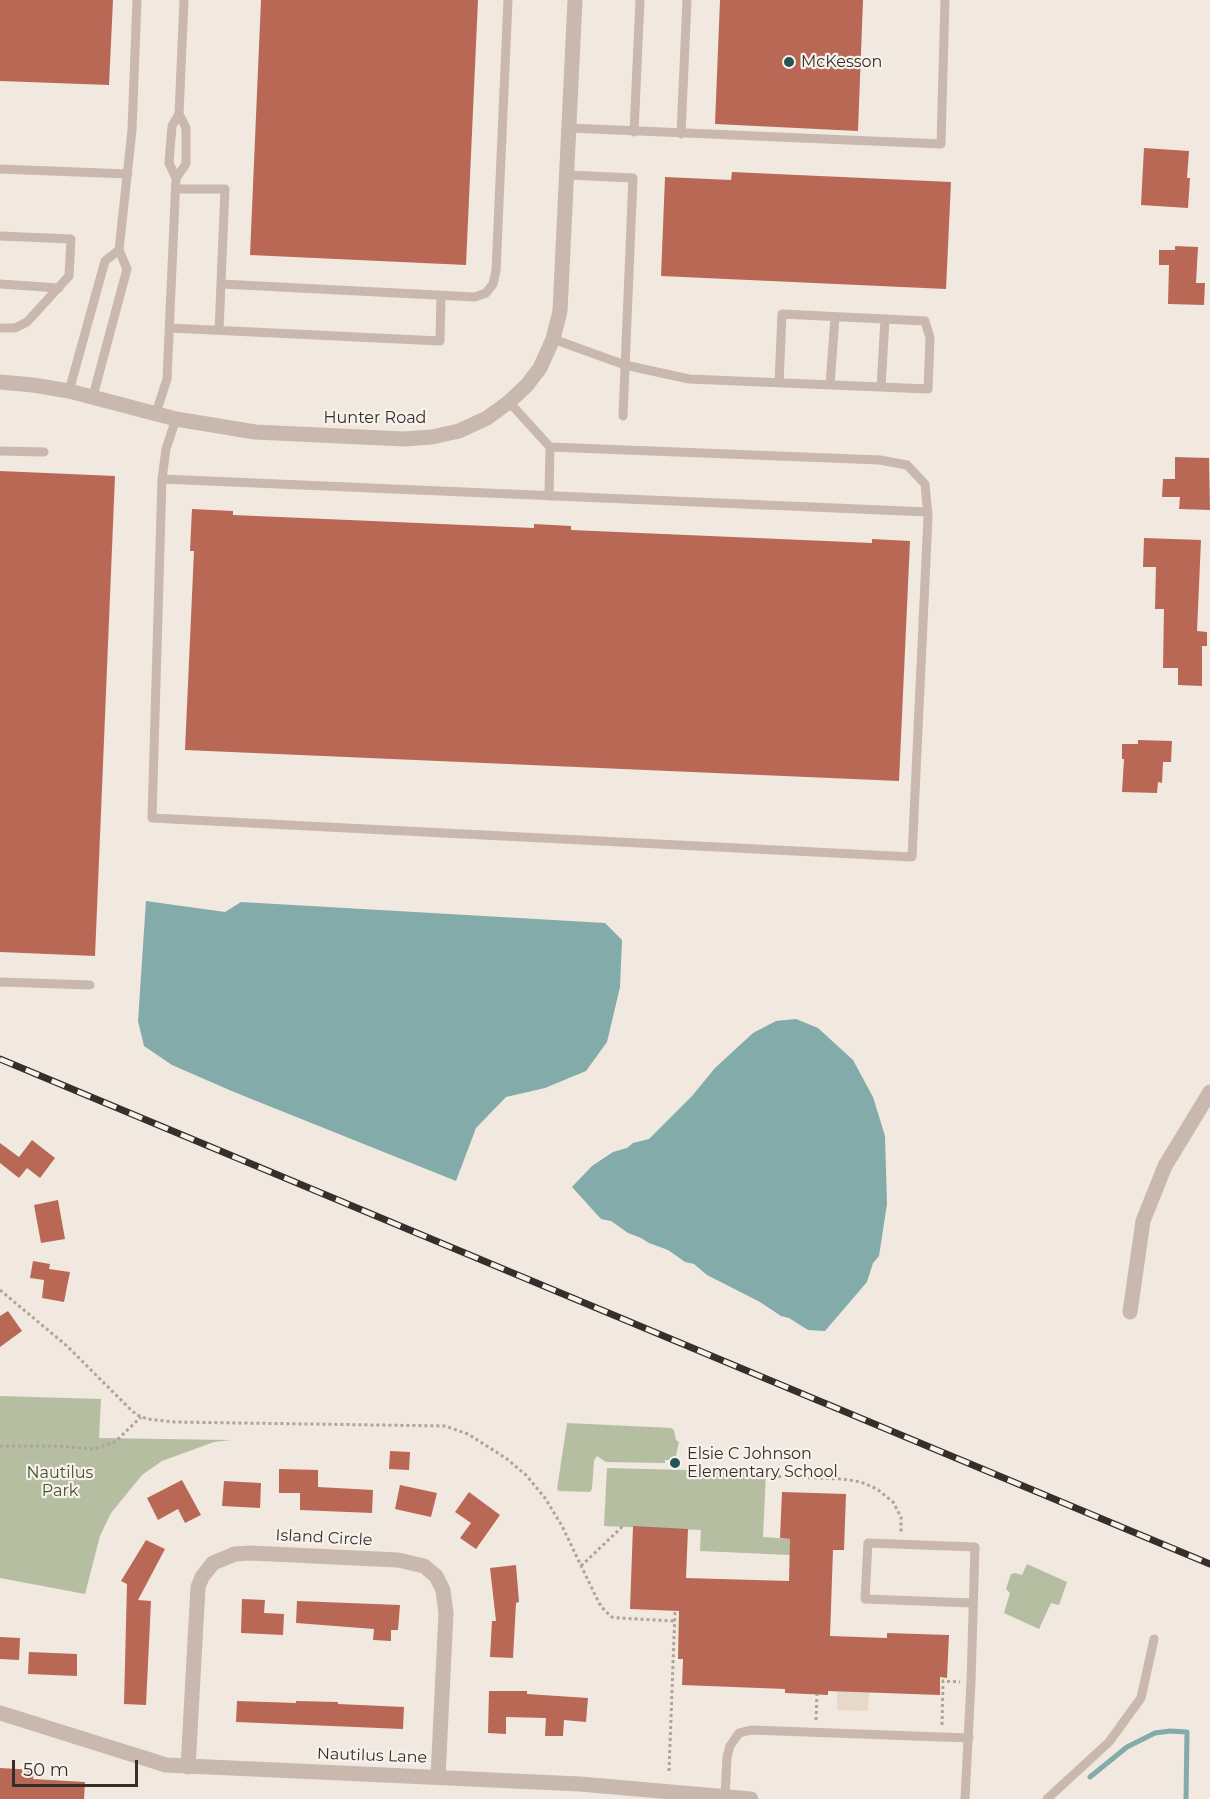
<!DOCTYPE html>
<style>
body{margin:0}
#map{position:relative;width:1210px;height:1799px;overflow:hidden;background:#f1e8e0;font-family:Montserrat,sans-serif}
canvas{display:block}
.scale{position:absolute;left:12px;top:1760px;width:126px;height:27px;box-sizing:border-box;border:3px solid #372e2b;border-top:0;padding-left:8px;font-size:18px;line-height:21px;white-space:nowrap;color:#372e2b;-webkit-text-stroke:4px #f8f2ec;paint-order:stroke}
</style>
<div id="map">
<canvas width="1210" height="1799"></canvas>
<div class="scale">50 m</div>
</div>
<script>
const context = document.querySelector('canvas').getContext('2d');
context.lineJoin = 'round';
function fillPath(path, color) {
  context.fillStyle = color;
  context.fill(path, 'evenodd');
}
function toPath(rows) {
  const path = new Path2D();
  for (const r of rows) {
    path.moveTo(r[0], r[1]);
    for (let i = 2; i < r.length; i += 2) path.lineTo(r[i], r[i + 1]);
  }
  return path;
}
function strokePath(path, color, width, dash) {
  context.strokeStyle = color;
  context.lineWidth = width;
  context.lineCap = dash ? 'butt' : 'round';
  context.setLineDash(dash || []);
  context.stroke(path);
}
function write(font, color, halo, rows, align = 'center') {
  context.font = font + ' Montserrat,sans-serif';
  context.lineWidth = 4.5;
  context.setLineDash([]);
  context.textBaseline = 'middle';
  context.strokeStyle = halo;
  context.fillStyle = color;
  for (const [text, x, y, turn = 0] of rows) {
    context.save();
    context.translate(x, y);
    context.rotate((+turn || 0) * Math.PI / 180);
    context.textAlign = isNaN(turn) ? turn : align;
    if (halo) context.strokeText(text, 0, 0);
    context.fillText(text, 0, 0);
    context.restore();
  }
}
fillPath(toPath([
 [0,1396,101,1399,99,1438,231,1440,214,1442,162,1461,142,1475,111,1513,100,1536,85,1594,0,1578],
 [567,1423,671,1428,674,1430,676,1440,679,1442,675,1460,665,1460,665,1463,606,1462,597,1456,594,1461,592,1489,590,1492,559,1491,557,1489],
 [607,1468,766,1472,763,1537,790,1539,790,1555,700,1551,701,1530,604,1526],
 [1027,1564,1067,1582,1059,1605,1051,1603,1039,1629,1004,1613,1010,1593,1006,1589,1011,1574,1015,1573,1022,1575]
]), '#b6bea1');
fillPath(toPath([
 [837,1691,869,1692,868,1711,837,1710]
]), '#e7d8c9');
fillPath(toPath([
 [146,901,225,912,241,902,605,923,622,940,620,987,607,1042,586,1071,545,1088,506,1097,476,1128,456,1181,234,1092,172,1065,144,1046,138,1021],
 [796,1019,818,1028,853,1060,873,1097,885,1136,887,1204,879,1256,873,1263,867,1282,825,1331,808,1330,789,1318,781,1316,760,1302,707,1275,694,1264,685,1262,668,1250,649,1243,641,1238,628,1233,611,1221,601,1219,572,1187,592,1166,613,1152,627,1148,633,1143,649,1139,692,1096,715,1068,753,1033,776,1021]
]), '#82abaa');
strokePath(toPath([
 [1090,1777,1127,1747,1155,1733,1170,1731,1187,1732,1186,1799]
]), '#82abaa', 5);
fillPath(toPath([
 [0,0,113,0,109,85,0,81],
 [261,0,478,0,466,265,250,255],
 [720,0,863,0,858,131,715,124],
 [1144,148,1189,151,1187,178,1190,178,1188,208,1141,205],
 [732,172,951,182,946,289,661,276,665,177,731,180],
 [1175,246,1198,247,1196,283,1205,283,1204,305,1168,304,1169,265,1159,265,1159,250,1175,250],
 [1175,457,1209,458,1210,510,1179,509,1180,497,1162,497,1163,479,1175,479],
 [0,471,115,476,95,956,0,952],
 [192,509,233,511,233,515,534,528,534,524,571,526,571,530,872,543,872,539,910,541,899,781,185,750,194,551,190,551],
 [1144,538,1201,540,1197,631,1207,632,1207,646,1202,646,1202,686,1178,685,1178,668,1163,668,1164,609,1155,609,1156,567,1143,567],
 [1138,740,1172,741,1171,762,1163,762,1162,783,1158,782,1157,793,1122,792,1124,759,1122,759,1122,744,1138,744],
 [32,1140,55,1158,40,1178,27,1168,19,1178,0,1163,0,1143,19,1157],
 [58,1200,65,1239,41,1243,34,1205],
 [33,1261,50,1264,49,1269,70,1272,64,1302,42,1298,44,1280,30,1278],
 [8,1311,22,1331,0,1347,0,1316],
 [390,1451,410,1452,409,1470,389,1469],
 [279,1469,318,1470,318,1487,373,1490,372,1513,300,1510,300,1493,279,1493],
 [182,1480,201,1515,185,1523,178,1509,158,1520,147,1498],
 [224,1481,261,1483,260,1508,222,1506],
 [400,1485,437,1493,431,1517,395,1509],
 [469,1492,500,1515,476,1549,460,1538,471,1523,455,1512],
 [782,1492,846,1494,844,1550,833,1550,830,1636,887,1638,887,1633,949,1635,947,1678,940,1677,940,1695,828,1691,828,1695,785,1693,785,1689,682,1685,683,1659,678,1659,679,1611,630,1609,633,1526,688,1529,686,1578,789,1581,790,1539,780,1538],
 [146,1540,165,1549,138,1600,151,1601,146,1705,124,1704,127,1584,121,1581],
 [516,1565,519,1602,516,1603,513,1658,490,1657,492,1621,496,1621,490,1568],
 [242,1599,265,1600,264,1613,284,1614,283,1635,241,1633],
 [297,1601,400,1605,398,1630,391,1630,391,1641,373,1640,374,1629,296,1623],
 [0,1637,20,1638,19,1660,0,1659],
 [29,1652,77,1654,77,1676,28,1674],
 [489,1691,527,1691,527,1694,588,1698,586,1722,564,1720,563,1736,545,1736,546,1718,506,1717,506,1734,488,1733],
 [237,1701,296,1703,296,1701,338,1702,338,1704,404,1707,403,1729,236,1722],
 [0,1768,34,1770,33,1779,85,1782,84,1799,0,1799]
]), '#b96856');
strokePath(toPath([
 [0,1290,67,1346,128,1407,137,1415,147,1419,174,1422,445,1426,468,1434,507,1459,526,1475,545,1498,562,1526,599,1603,605,1611,612,1617,619,1618,674,1621],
 [0,1446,57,1446,94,1449,115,1442,141,1417],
 [766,1476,843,1479,861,1482,877,1489,893,1502,901,1517,901,1532],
 [581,1566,623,1526],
 [816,1720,817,1694],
 [942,1725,943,1681,960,1682],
 [669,1771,675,1611]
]), '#b3a297', 3, [3, 3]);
strokePath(toPath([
 [570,128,941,144,945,0],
 [634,132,640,0],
 [681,134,687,0],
 [0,169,128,174],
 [568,175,633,178,623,416],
 [176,178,186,164,186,128,179,114,184,0],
 [176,189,225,189,219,330],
 [0,236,71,239,69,276,27,322,15,328,0,328],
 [0,284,59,288],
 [221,284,475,297,486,293,493,284,496,271,508,0],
 [170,328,440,341,441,296],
 [553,339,625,365,689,379,928,389,930,338,925,321,782,314,779,383],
 [830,385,835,317],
 [881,387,885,319],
 [69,391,105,261,119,250],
 [93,396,127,269,119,250,132,130,137,0],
 [156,413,167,379,176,178,169,163,172,126,179,114],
 [176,419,166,449,162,479,152,818,912,857,928,517,925,484,907,465,880,460,550,447,509,402],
 [0,451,44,452],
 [162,479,928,512],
 [549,496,550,447],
 [0,982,90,985],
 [725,1797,727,1757,730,1746,739,1733,751,1730,969,1738],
 [965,1799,971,1682,975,1547,868,1543,865,1599,973,1603],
 [1047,1799,1109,1742,1141,1698,1154,1639]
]), '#c8b8ad', 9);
strokePath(toPath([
 [0,382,33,385,69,391,176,419,255,432,404,439,432,437,459,431,487,418,509,402,527,385,540,368,553,339,560,311,575,0],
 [1130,1312,1143,1221,1165,1166,1210,1092],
 [0,1713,166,1765,580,1784,751,1799],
 [188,1767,198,1587,202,1577,213,1563,235,1554,250,1553,398,1560,424,1566,436,1576,443,1590,446,1613,438,1777]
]), '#c8b8ad', 15);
const rail = toPath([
 [0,1059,1210,1564]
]);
strokePath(rail, '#372e2b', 7);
strokePath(rail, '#f8f2ec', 4.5, [14]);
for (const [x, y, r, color] of [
 [789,62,6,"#255454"],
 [675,1463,6,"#255454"]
]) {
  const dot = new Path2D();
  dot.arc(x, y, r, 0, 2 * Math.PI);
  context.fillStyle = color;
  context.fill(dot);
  strokePath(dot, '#f8f2ec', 2);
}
write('16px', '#372e2b', '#f8f2ec', [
 ["McKesson",801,62],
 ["Elsie C Johnson",687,1454],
 ["Elementary School",687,1472]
], 'left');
write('16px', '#372e2b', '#f8f2ec', [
 ["Hunter Road",375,418],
 ["Island Circle",324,1538,3],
 ["Nautilus Lane",372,1756,2]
]);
write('16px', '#485231', '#f8f2ec', [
 ["Nautilus",60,1473],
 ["Park",60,1491]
]);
</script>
